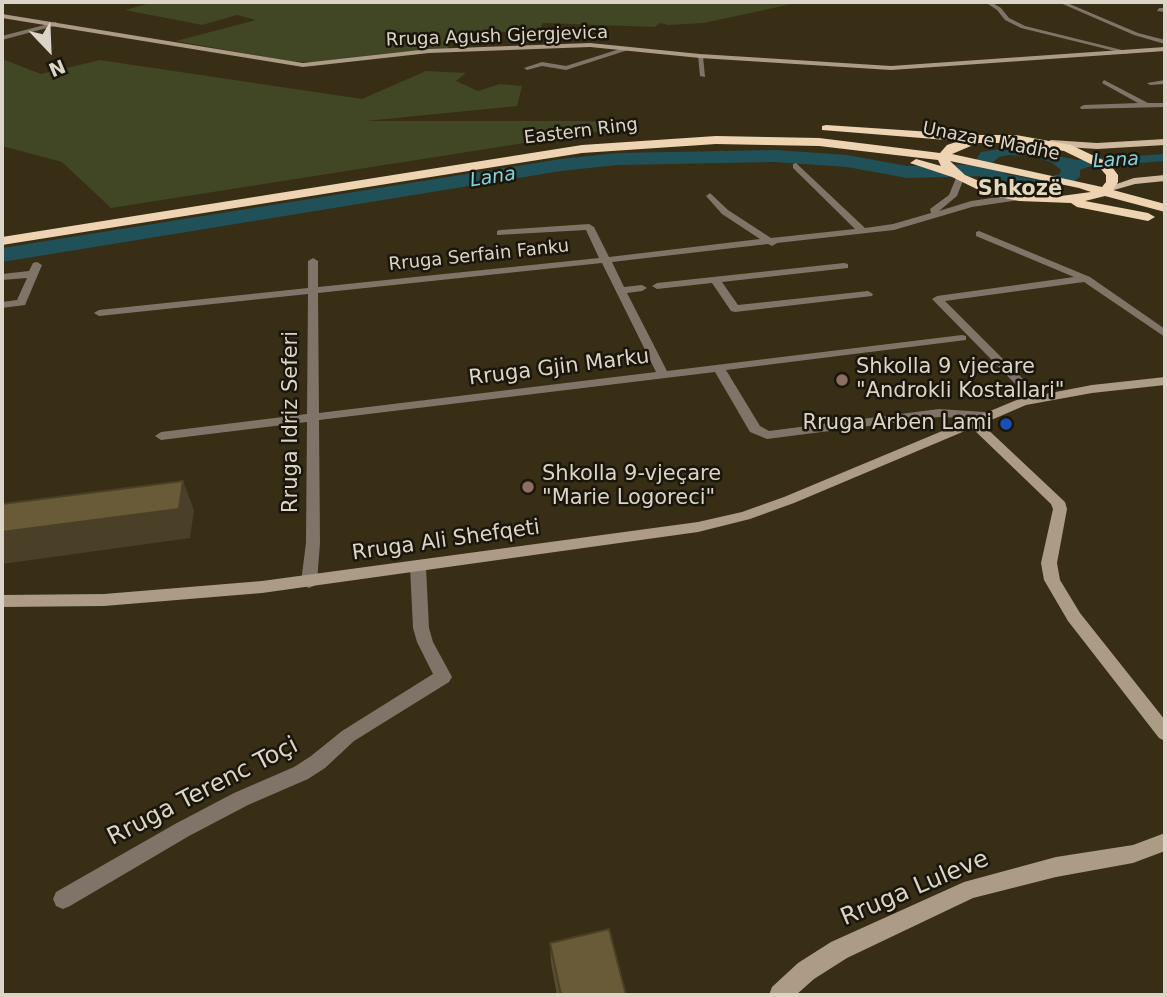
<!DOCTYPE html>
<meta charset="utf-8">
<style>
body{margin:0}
#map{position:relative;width:1167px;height:997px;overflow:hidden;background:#372e15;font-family:"DejaVu Sans",sans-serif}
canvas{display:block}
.frame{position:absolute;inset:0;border:4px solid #dbd5c7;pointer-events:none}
.north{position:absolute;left:14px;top:14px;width:70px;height:70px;-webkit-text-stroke:5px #1b160c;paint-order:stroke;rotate:157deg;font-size:19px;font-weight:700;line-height:28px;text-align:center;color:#dbd5c7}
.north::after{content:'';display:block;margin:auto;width:24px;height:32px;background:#dbd5c7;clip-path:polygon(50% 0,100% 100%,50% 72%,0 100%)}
</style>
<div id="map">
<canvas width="1167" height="997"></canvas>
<div class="frame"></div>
<div class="north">N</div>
</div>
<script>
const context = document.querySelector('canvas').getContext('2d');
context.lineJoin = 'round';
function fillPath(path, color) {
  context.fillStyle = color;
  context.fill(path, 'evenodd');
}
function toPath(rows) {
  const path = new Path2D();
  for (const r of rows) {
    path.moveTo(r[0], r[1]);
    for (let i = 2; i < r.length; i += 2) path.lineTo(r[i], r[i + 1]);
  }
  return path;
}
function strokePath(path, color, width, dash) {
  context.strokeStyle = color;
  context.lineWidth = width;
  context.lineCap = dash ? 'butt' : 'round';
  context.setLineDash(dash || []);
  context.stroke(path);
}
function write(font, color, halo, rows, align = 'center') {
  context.font = font + ' "DejaVu Sans",sans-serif';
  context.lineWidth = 5;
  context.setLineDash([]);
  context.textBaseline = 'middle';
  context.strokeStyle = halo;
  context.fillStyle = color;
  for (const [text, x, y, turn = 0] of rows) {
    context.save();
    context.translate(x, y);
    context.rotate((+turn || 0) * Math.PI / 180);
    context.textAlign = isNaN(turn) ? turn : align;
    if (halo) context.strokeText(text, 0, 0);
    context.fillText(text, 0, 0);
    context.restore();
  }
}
fillPath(toPath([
 [147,2,801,2,704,23,668,25,660,23,655,27,543,23,532,43,510,43,510,32,458,32,447,49,313,62,289,61,176,41,256,20,237,15,202,25,125,10,150,3],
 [5,60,41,74,100,60,362,99,426,71,466,73,456,81,478,91,500,84,522,86,517,106,366,121,586,121,620,123,620,128,111,208,62,162,2,146,2,61]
]), '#414624');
fillPath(toPath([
 [1000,149,1030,150,1077,160,1165,154,1165,161,1088,167,1080,170,1080,176,1072,184,1041,188,968,174,960,168,973,165,981,152],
 [1008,155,1030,156,1051,162,1061,170,1060,174,1037,180,1006,174,993,167,992,163,999,157]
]), '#215158');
fillPath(toPath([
 [775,150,847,155,907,166,988,164,995,166,999,170,995,174,988,176,907,178,847,167,775,162,617,165,561,171,2,262,2,248,561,159,617,153,775,150]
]), '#215158');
fillPath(toPath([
 [985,2,991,2,1001,8,1009,18,1025,26,1130,52,1127,54,1021,28,1005,20,997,10,985,2],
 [1058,2,1065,2,1138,33,1165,40,1165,44,1134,35,1058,2],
 [1159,8,1165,8,1165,12,1157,11,1159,8],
 [56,22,58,25,2,40,2,36,56,22],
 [626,47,628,50,566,70,542,66,527,70,524,68,542,62,566,66,626,47],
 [698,55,703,56,705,77,700,76,698,55],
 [1104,80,1148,103,1165,103,1165,107,1081,109,1080,107,1084,105,1138,103,1102,83,1104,80],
 [1165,80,1165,84,1150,85,1147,83,1165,80],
 [796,163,865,228,893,224,931,213,930,209,949,195,956,178,960,175,964,178,957,196,939,211,971,201,1019,194,1023,197,1019,200,972,207,894,230,777,243,772,246,768,244,612,262,624,287,642,285,647,288,642,291,627,293,667,371,962,335,966,336,966,340,726,370,760,426,769,431,939,409,984,412,988,413,990,416,988,419,939,417,767,439,750,432,715,372,319,420,320,543,317,582,314,586,309,588,304,586,301,582,306,543,307,422,161,440,155,436,161,432,307,414,308,294,99,316,94,313,99,310,308,288,308,261,313,258,318,261,318,287,599,258,586,230,497,235,497,231,500,230,589,224,594,227,609,257,760,239,722,214,706,196,710,193,728,210,771,238,855,229,793,168,793,164,796,163],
 [602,263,656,372,319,413,318,293,602,263],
 [979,231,1090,277,1165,329,1165,337,1084,282,945,301,1043,399,1041,402,1033,402,932,299,937,296,1074,277,976,236,976,232,979,231],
 [37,262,42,265,25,305,2,308,2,302,17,300,27,278,2,280,2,274,29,271,33,263,37,262],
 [844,263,848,264,848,268,722,282,738,305,868,291,873,294,872,296,735,312,731,311,712,283,657,289,652,286,657,283,844,263],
 [418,562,423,563,426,567,429,628,433,642,452,677,449,682,354,741,325,768,308,779,248,805,189,836,70,906,63,909,56,906,53,899,56,892,175,824,234,793,294,767,311,756,342,731,433,674,417,642,413,628,410,567,413,563,418,562]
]), '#7f7467');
fillPath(toPath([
 [2,14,303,63,429,49,590,43,700,54,891,66,1165,47,1165,51,891,70,700,58,590,47,429,53,303,67,2,18,2,14],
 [1165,377,1165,385,1092,393,1026,405,982,424,1065,502,1067,509,1057,563,1060,580,1080,613,1165,720,1165,741,1159,738,1068,621,1044,580,1041,563,1053,509,1051,504,972,428,794,503,750,519,698,532,262,593,104,606,2,607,2,595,104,594,262,581,698,522,742,512,784,497,1019,399,1092,385,1165,377],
 [1165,833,1165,851,1133,863,1056,877,973,898,847,958,814,979,796,995,769,995,772,987,798,963,831,942,964,882,1056,857,1133,845,1165,833]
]), '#ac9b86');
fillPath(toPath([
 [1165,139,1165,145,1097,149,1051,146,1046,143,1051,140,1097,143,1165,139],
 [1165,175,1165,181,1135,184,1107,192,1102,189,1134,178,1165,175]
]), '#cfb99e');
fillPath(toPath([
 [826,125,977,135,1016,135,1071,145,1109,163,1118,175,1118,182,1113,190,1165,204,1165,212,1105,196,1085,201,1148,213,1155,217,1148,221,1077,207,1071,203,1019,201,989,195,952,177,910,163,916,159,941,166,938,160,819,146,716,144,582,153,2,245,2,237,582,145,716,136,819,138,940,153,947,145,959,141,822,130,822,126,826,125],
 [978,143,1016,143,1064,151,1101,169,1106,175,1106,182,1102,187,952,154,978,143],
 [950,161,1079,188,1091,192,1061,196,998,189,965,175,950,161]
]), '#efd4b3');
fillPath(toPath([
 [550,943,626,995,557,995,551,963]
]), '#5a4e30');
fillPath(toPath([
 [183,481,194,510,190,538,2,564,2,532]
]), '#4a4027');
const building = toPath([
 [183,481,179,509,2,532,2,504,183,481],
 [609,929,626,995,561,995,550,943,609,929]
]);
fillPath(building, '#695b38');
strokePath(building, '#4a4027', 2);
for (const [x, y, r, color] of [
 [842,380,7,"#8d6e63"],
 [1006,424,7,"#1a4fb4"],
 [528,487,7,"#8d6e63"]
]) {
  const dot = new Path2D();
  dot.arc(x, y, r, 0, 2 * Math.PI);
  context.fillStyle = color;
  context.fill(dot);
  strokePath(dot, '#1b160c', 2.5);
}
write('18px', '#dbd5c7', '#1b160c', [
 ["Rruga Agush Gjergjevica",497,37,-2],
 ["Eastern Ring",581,132,-7],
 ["Unaza e Madhe",991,142,11],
 ["Rruga Serfain Fanku",479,256,-6]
]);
write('italic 19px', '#81d5e1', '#1b160c', [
 ["Lana",1116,161,-3],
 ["Lana",493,178,-9]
]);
write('bold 21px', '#e4d8bc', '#1b160c', [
 ["Shkozë",1020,190]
]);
write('21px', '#dbd5c7', '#1b160c', [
 ["Rruga Gjin Marku",559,368,-7],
 ["Rruga Idriz Seferi",292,422,-90],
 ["Rruga Ali Shefqeti",446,541,-8]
]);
write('21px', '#dbd5c7', '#1b160c', [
 ["Shkolla 9 vjecare",856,368],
 ["\"Androkli Kostallari\"",856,392],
 ["Rruga Arben Lami",992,424,"right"],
 ["Shkolla 9-vjeçare",542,475],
 ["\"Marie Logoreci\"",542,499]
], 'left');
write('24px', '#dbd5c7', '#1b160c', [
 ["Rruga Terenc Toçi",203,792,-27],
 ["Rruga Luleve",915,889,-23]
]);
</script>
